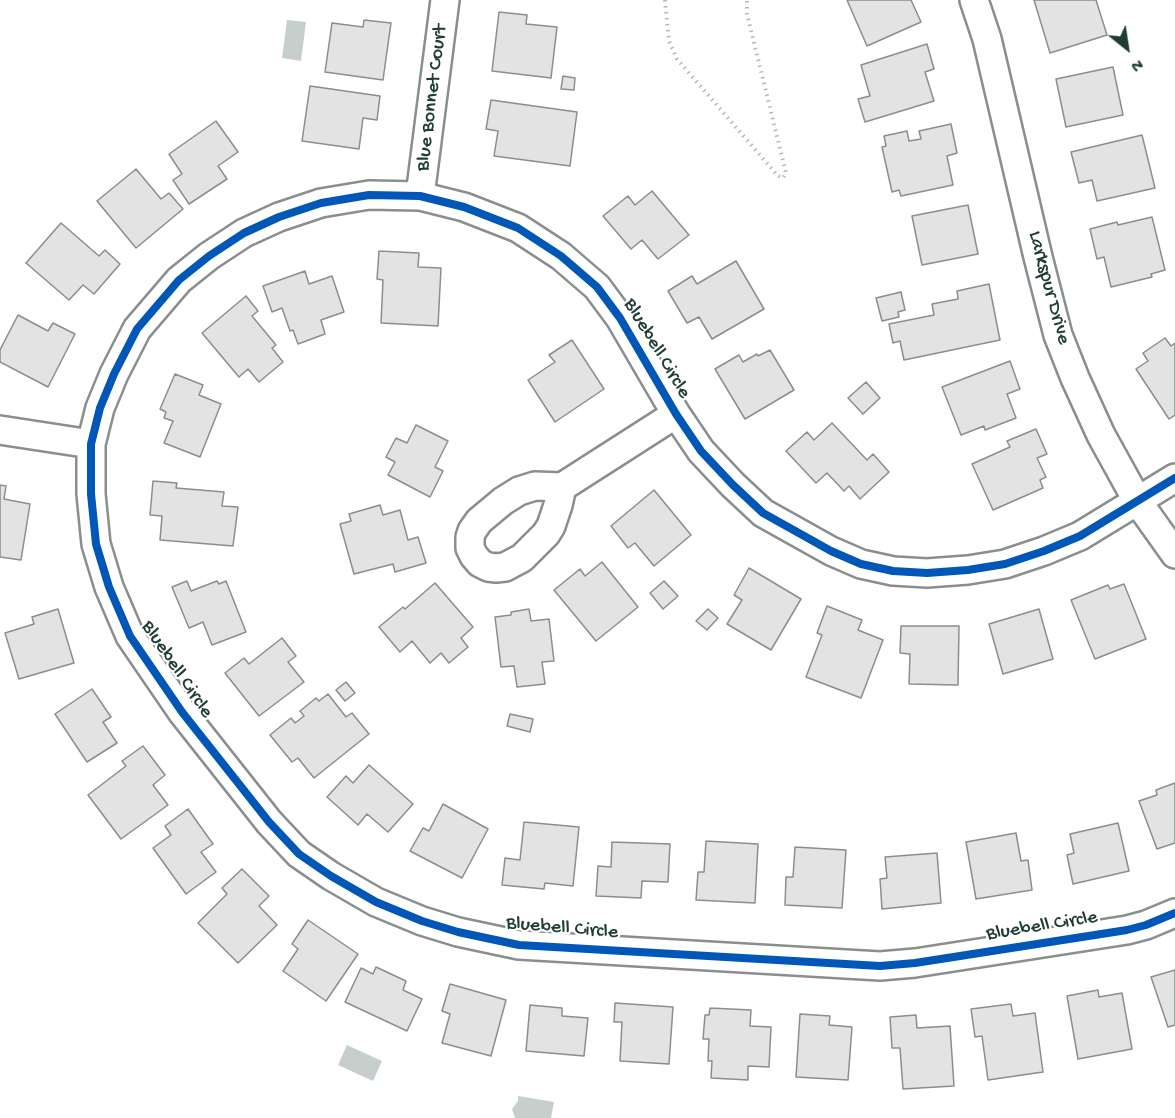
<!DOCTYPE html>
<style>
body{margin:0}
#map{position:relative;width:1175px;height:1118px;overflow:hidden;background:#fff;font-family:"Gochi Hand",sans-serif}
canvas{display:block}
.north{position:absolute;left:1097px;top:18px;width:60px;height:60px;-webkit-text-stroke:4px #fff;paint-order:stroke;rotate:150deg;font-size:16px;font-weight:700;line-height:24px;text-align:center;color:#1f3d34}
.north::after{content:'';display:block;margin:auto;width:21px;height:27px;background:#1f3d34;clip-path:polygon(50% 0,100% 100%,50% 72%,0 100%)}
</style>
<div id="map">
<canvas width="1175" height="1118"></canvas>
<div class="north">N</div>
</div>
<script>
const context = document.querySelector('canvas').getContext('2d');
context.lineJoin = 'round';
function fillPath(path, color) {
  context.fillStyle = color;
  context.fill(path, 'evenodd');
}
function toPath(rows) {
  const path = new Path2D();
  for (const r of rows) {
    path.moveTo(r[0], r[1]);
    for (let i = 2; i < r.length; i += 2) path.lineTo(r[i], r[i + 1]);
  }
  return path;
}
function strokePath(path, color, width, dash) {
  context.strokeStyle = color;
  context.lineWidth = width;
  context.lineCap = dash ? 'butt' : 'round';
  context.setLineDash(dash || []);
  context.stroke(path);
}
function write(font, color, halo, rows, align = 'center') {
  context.font = font + ' "Gochi Hand",sans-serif';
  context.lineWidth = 4.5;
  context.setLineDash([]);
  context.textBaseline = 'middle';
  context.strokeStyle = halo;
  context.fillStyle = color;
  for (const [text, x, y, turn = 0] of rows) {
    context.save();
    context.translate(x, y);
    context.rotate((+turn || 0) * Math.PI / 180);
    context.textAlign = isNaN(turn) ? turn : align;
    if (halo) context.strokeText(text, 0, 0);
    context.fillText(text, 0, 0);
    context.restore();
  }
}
fillPath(toPath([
 [287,20,306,22,301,61,282,58],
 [347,1045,382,1061,373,1081,338,1065],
 [518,1096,554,1102,551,1118,515,1118,512,1109,518,1101]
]), '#c7cfcd');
const building = toPath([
 [847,0,911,0,921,22,867,46,847,0],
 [1034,0,1096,0,1107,35,1050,53,1034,0],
 [499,12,527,15,526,24,557,27,551,78,492,71,499,12],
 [364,20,391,23,383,80,325,72,332,23,363,27,364,20],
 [927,44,934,69,925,72,934,101,865,122,858,99,870,96,861,65,927,44],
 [1113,67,1123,115,1066,127,1056,79,1113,67],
 [563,76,575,78,574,90,561,89,563,76],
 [310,86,380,96,377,120,363,118,359,149,302,141,310,86],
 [491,100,577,112,570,166,494,156,498,131,486,129,491,100],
 [216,121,238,152,218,166,227,179,189,204,173,180,182,174,169,154,216,121],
 [951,124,957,153,947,156,953,185,901,196,899,190,892,192,882,147,886,146,884,136,907,131,909,141,921,139,919,131,951,124],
 [1142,135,1155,188,1097,201,1092,180,1079,183,1071,152,1142,135],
 [136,169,161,199,169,193,183,209,136,248,97,201,136,169],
 [652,191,689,235,658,259,642,240,631,249,603,216,628,196,635,205,652,191],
 [968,205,978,254,922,265,912,216,968,205],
 [1152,217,1165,270,1151,274,1152,277,1111,287,1104,257,1097,259,1090,229,1117,222,1118,225,1152,217],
 [61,223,99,256,105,250,120,264,94,294,83,285,69,300,26,263,61,223],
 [379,251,419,253,418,267,441,268,438,326,381,323,383,280,377,279,379,251],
 [736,261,764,309,712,339,699,317,687,323,668,291,692,276,697,284,736,261],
 [305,271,309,284,332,276,344,312,321,320,325,334,298,344,293,330,290,331,282,308,272,312,263,286,305,271],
 [989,284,1000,340,904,360,900,341,893,343,889,324,934,315,932,304,958,299,957,291,989,284],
 [901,292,905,310,898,312,899,317,882,321,876,298,901,292],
 [246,296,258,311,252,316,276,345,272,348,283,362,259,382,248,369,239,377,202,333,246,296],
 [18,315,48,331,53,323,75,334,48,387,0,362,0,350,18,315],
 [1165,338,1171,346,1175,343,1175,415,1169,419,1136,369,1148,361,1143,353,1165,338],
 [572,340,604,389,555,422,528,380,555,362,549,355,572,340],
 [770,350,794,390,745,419,715,369,739,355,743,362,757,354,758,356,770,350],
 [1010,361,1020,389,1007,394,1016,418,985,430,984,426,961,435,942,387,1010,361],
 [175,374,203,385,199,395,221,404,200,457,164,443,173,421,164,418,166,412,160,409,175,374],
 [866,382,880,398,863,414,848,398,866,382],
 [832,423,867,460,873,454,889,472,860,499,849,486,844,491,827,473,816,483,786,451,807,432,814,440,832,423],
 [416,425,448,441,435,467,443,471,430,497,388,475,395,462,386,457,396,438,407,443,416,425],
 [1036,429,1047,454,1037,458,1046,477,1040,480,1043,488,993,510,972,464,1010,447,1007,441,1036,429],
 [153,481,177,483,176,488,224,492,222,506,238,507,233,546,160,540,162,516,150,515,153,481],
 [0,485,6,486,4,499,30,504,21,560,0,557,0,485],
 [654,490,691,535,654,566,635,543,628,548,611,526,654,490],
 [380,505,383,515,400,510,408,540,418,537,426,563,395,572,393,564,354,574,340,524,351,521,349,514,380,505],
 [602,562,638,607,596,641,554,590,580,569,585,576,602,562],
 [749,568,801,599,771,650,727,624,742,600,734,595,749,568],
 [187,581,191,591,217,581,219,584,226,581,246,632,212,645,203,622,189,628,172,587,187,581],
 [664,581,678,596,663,609,650,593,664,581],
 [435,583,473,627,461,638,468,647,449,663,441,653,430,663,412,641,400,652,379,627,403,607,405,609,435,583],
 [1124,584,1146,639,1095,659,1071,600,1108,585,1110,589,1124,584],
 [827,606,862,620,858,630,883,640,861,698,806,677,822,635,817,633,827,606],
 [58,609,74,663,19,679,5,633,34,624,32,617,58,609],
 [529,609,531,621,549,619,554,661,542,662,545,684,517,687,514,666,501,667,495,617,511,615,511,612,529,609],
 [708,609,718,618,707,630,696,621,708,609],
 [1039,609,1053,659,1003,674,989,624,1039,609],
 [901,626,959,626,958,685,909,684,910,654,900,653,901,626],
 [282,638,296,656,288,662,304,682,259,716,225,673,244,658,249,664,282,638],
 [346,682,355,693,345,701,336,690,346,682],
 [92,689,111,717,103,722,117,743,87,762,55,714,92,689],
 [328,694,346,717,352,713,369,734,314,778,298,758,292,762,270,735,291,718,295,723,304,716,300,711,316,698,319,701,328,694],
 [510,714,533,719,530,732,507,726,510,714],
 [143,746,165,775,153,785,168,805,121,839,88,795,126,766,122,761,143,746],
 [369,765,413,804,388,832,367,814,358,825,327,797,346,776,353,783,369,765],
 [1175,783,1175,843,1157,849,1139,801,1157,795,1156,790,1175,783],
 [443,804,488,829,462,878,410,851,423,828,429,831,443,804],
 [188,809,213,844,201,852,216,872,186,894,153,848,171,835,165,826,188,809],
 [524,822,579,827,573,886,545,883,544,889,502,885,505,858,520,860,524,822],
 [1118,823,1129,871,1073,884,1067,855,1074,853,1070,834,1118,823],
 [1016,833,1021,861,1028,860,1032,890,976,899,966,842,1016,833],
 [706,841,758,844,755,903,696,900,698,872,704,872,706,841],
 [612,842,670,844,668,882,642,881,641,898,596,896,598,866,611,867,612,842],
 [795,847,846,850,842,908,785,905,786,877,793,877,795,847],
 [937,853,941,903,882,909,880,879,887,878,885,857,937,853],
 [242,869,269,896,259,906,277,925,238,963,198,923,227,894,222,888,242,869],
 [308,920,358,954,326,1001,283,971,298,949,292,944,308,920],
 [376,967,406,981,403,990,422,999,407,1031,345,1002,361,968,373,974,376,967],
 [1175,970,1175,1025,1168,1027,1151,977,1175,970],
 [450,984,506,1000,491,1056,442,1043,450,1014,442,1011,450,984],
 [1098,990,1099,997,1122,993,1132,1049,1078,1059,1067,996,1098,990],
 [615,1003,673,1007,669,1064,620,1061,622,1022,614,1022,615,1003],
 [1011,1004,1013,1016,1035,1013,1043,1072,988,1080,982,1036,975,1037,971,1009,1011,1004],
 [530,1005,562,1008,562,1016,588,1018,584,1056,526,1051,530,1005],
 [710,1008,751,1010,750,1026,771,1027,769,1067,748,1066,748,1080,711,1078,712,1061,708,1061,709,1039,703,1039,705,1015,709,1015,710,1008],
 [800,1014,830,1016,829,1025,852,1027,848,1080,796,1077,800,1014],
 [916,1015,917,1028,950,1026,954,1086,903,1089,900,1048,892,1048,890,1017,916,1015]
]);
fillPath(building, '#e2e3e2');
strokePath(building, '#898f8d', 1.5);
const minor = toPath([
 [974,0,987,39,1038,257,1058,335,1075,378,1101,435,1138,502,1175,554],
 [420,196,445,0],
 [0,430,91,444],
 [1175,478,1080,536,1044,551,1005,564,968,570,927,573,893,571,861,564,831,551,763,513,733,485,701,451,676,414,620,318,597,287,561,256,518,228,464,207,420,196,369,195,321,203,279,217,244,233,209,256,179,280,137,329,114,374,100,408,91,444,91,494,96,544,109,587,130,636,182,712,269,822,299,854,331,876,376,902,422,921,458,932,519,945,880,966,915,963,1127,930,1146,925,1175,913],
 [535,486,562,487,558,505,551,526,546,534,522,558,505,567,496,568,488,567,480,563,474,556,470,548,470,537,472,531,479,521,503,501,519,491,535,486],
 [562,487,676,414]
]);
strokePath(minor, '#898f8d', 32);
strokePath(toPath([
 [665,0,669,41,677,59,778,176,783,178,786,173,747,14,747,0]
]), '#b6b9b8', 4, [1.5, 4.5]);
strokePath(minor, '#fff', 27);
strokePath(toPath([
 [1175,478,1080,536,1044,551,1005,564,968,570,927,573,893,571,861,564,831,551,763,513,733,485,701,451,676,414,620,318,597,287,561,256,518,228,464,207,420,196,369,195,321,203,279,217,244,233,209,256,179,280,137,329,114,374,100,408,91,444,91,494,96,544,109,587,130,636,182,712,269,822,299,854,331,876,376,902,422,921,458,932,519,945,880,966,915,963,1127,930,1146,925,1175,913]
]), '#0057b8', 8);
write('20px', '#1f3d34', '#fff', [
 ["Blue Bonnet Court",433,98,-83],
 ["Larkspur Drive",1048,288,75],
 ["Bluebell Circle",656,349,59],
 ["Bluebell Circle",176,670,56],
 ["Bluebell Circle",1042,927,-9],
 ["Bluebell Circle",562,929,5]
]);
</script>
